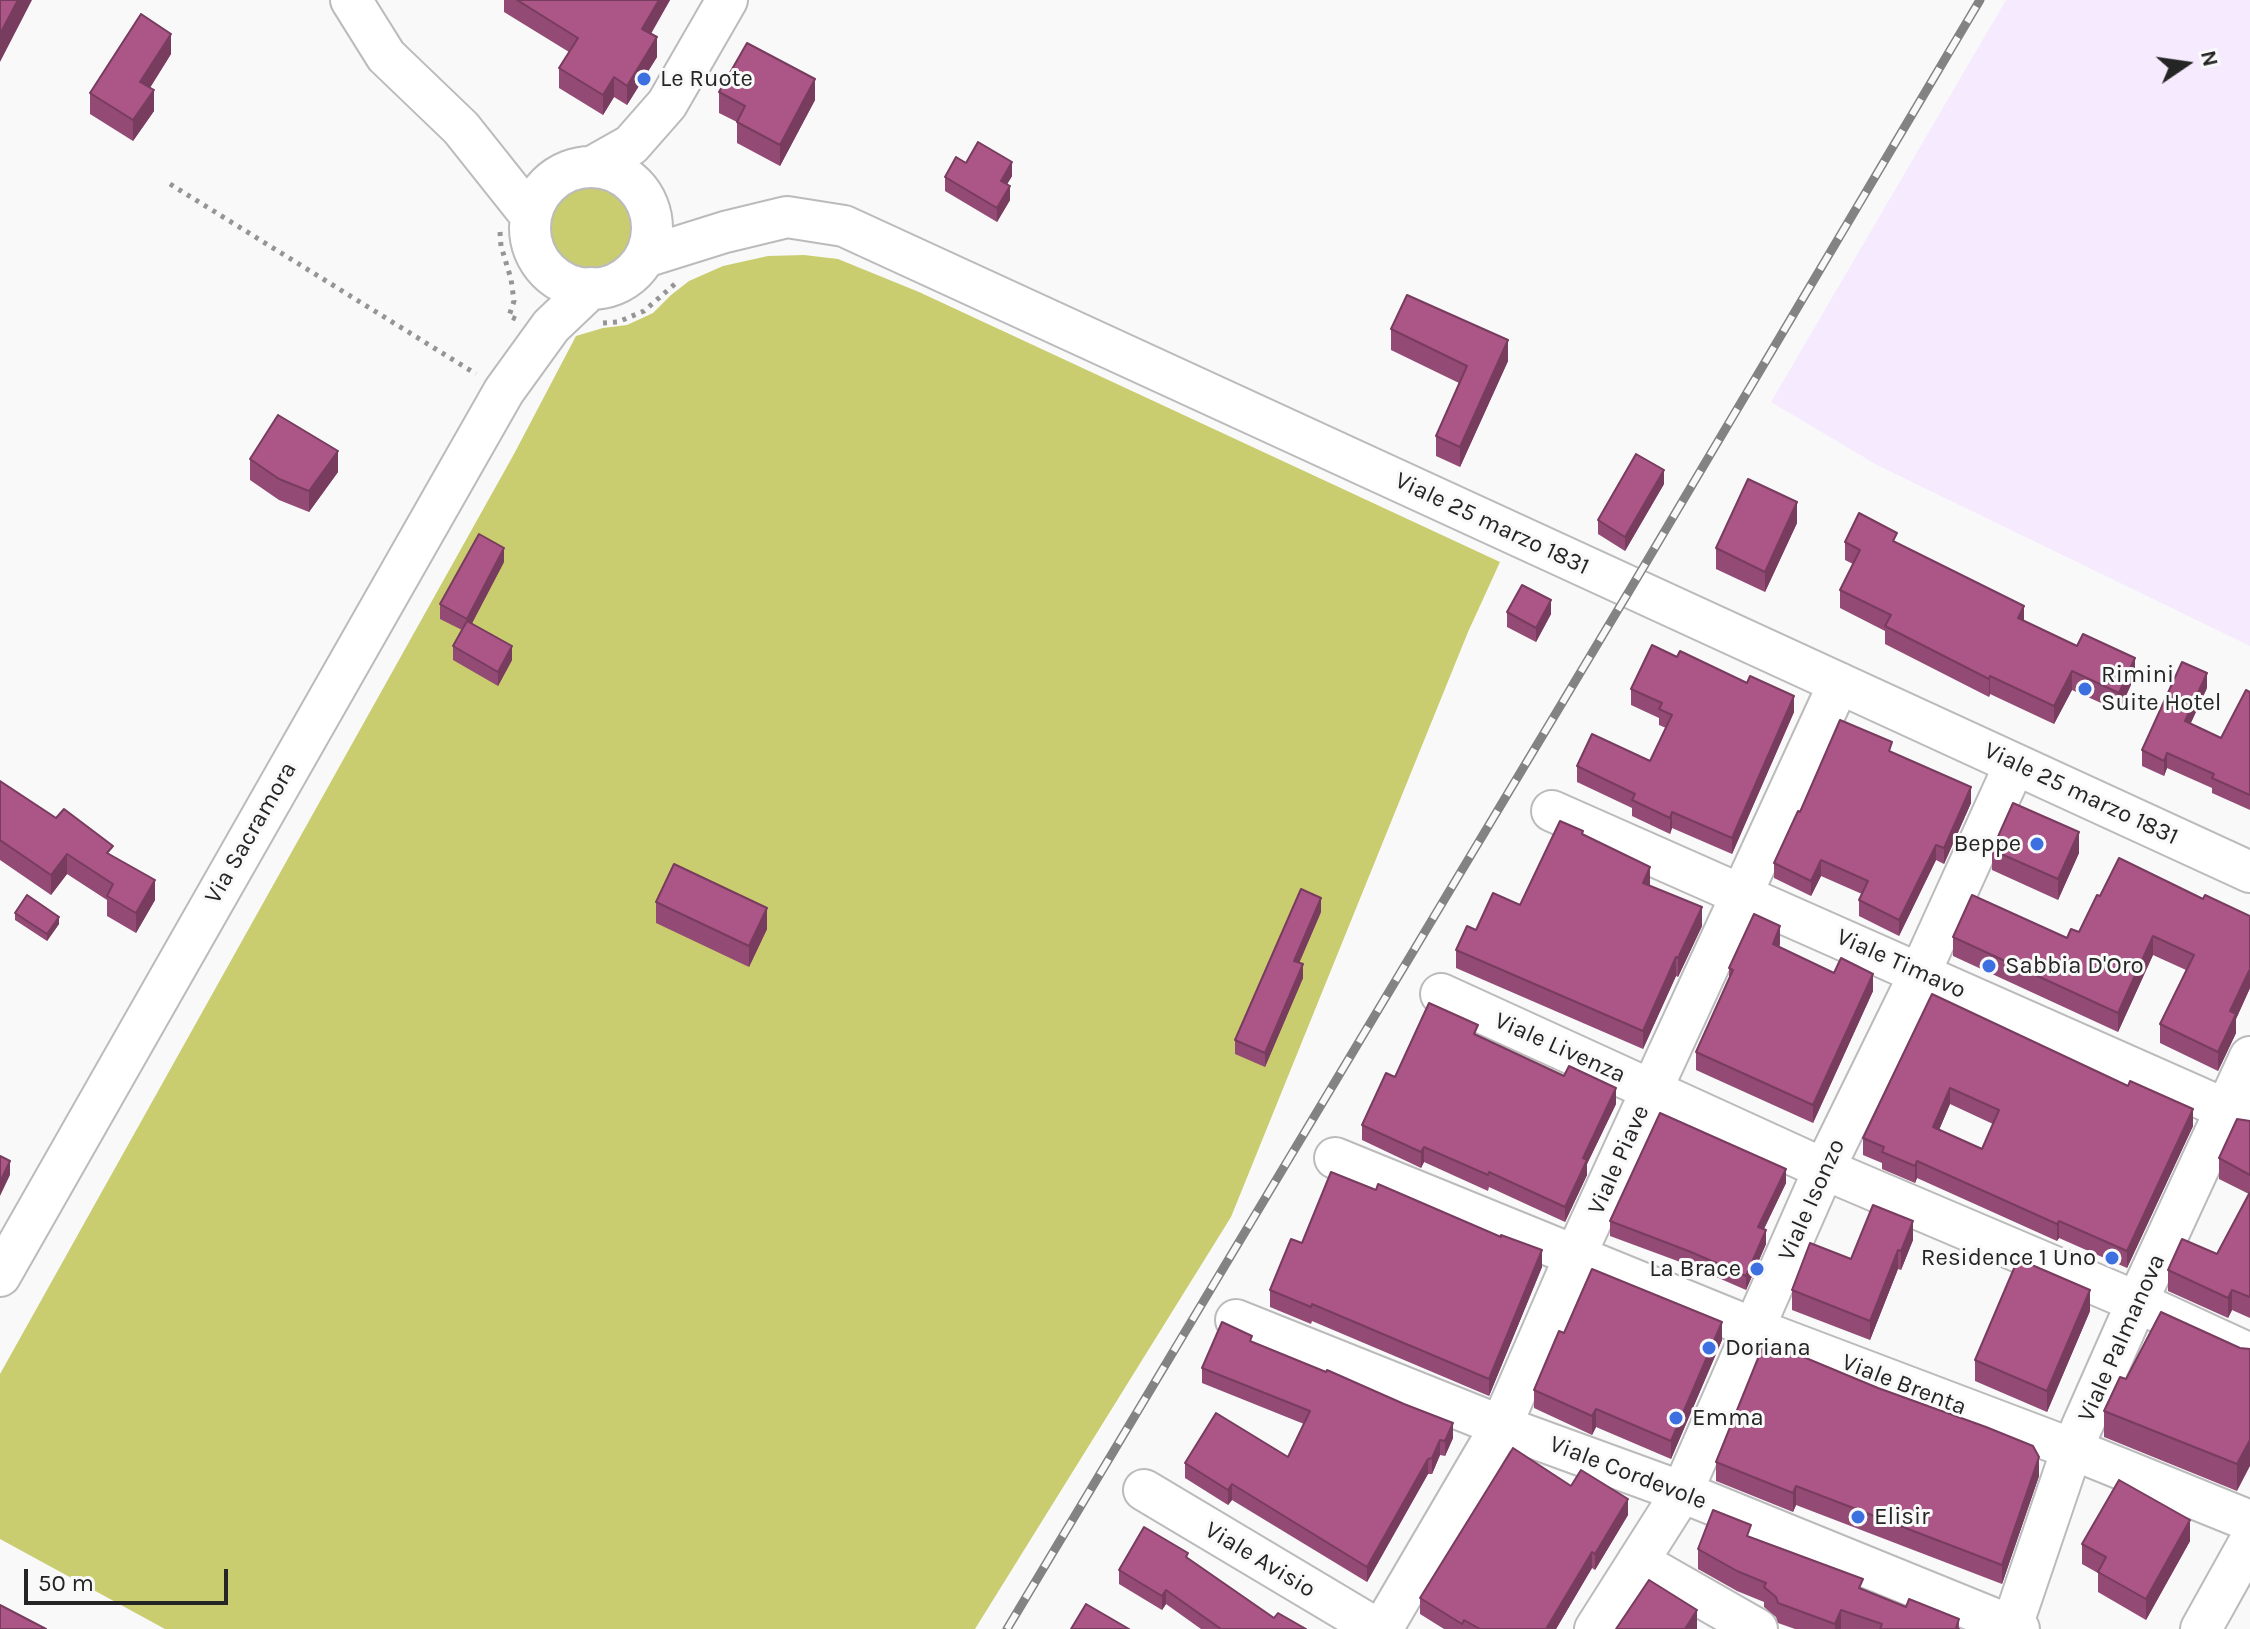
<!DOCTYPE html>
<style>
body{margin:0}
#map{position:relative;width:2250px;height:1629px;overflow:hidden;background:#f9f9fa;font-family:Karla,sans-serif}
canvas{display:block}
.north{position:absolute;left:2146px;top:24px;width:80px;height:80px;-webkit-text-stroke:6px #f9f9fa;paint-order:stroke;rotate:77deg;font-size:22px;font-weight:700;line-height:32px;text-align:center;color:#252525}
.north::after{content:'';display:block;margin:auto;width:28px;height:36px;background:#252525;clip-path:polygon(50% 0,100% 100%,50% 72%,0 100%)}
.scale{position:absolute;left:24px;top:1569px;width:204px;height:36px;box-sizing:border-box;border:4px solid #252525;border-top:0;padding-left:10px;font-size:24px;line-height:28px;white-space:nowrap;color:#252525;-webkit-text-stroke:6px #f9f9fa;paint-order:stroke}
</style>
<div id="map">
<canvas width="2250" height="1629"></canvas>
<div class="north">N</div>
<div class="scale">50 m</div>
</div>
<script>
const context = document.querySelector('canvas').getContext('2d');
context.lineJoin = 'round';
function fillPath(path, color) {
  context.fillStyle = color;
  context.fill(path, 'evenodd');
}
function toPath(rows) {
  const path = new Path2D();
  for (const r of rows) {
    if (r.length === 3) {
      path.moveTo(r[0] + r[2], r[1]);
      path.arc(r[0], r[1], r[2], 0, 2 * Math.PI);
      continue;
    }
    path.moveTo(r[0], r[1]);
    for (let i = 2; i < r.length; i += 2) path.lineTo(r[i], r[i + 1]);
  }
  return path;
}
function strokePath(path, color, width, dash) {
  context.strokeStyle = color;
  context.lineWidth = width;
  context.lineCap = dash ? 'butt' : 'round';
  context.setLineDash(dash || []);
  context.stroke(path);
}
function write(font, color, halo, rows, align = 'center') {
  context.font = font + ' Karla,sans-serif';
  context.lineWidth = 6;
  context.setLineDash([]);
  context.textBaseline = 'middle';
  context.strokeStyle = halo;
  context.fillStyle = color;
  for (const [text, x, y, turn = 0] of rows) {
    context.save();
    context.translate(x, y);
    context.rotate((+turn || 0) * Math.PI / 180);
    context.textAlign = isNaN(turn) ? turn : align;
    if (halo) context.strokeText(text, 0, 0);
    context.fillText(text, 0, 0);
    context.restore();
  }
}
fillPath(toPath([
 [2006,0,2250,0,2250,646,1877,465,1771,402]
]), '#f6eafe');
fillPath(toPath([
 [591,228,40],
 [804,255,838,259,919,292,1500,562,1468,632,1231,1217,975,1629,165,1629,0,1539,0,1374,514,454,576,336,603,328,627,325,653,313,671,295,689,281,723,266,768,256]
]), '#c9cd6f');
const minor = toPath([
 [351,0,386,56,461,128,531,216],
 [592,167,631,145,667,104,727,0],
 [591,228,61],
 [645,257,725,232,787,217,844,226,2250,872],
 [1552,811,2250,1120],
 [1441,994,1824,1169,2137,1302,2250,1354],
 [1335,1158,1755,1329,2072,1449,2250,1521],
 [0,1276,504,391,551,326,591,288],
 [1236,1320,1501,1426,1682,1492,2019,1629],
 [1144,1490,1377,1629],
 [1638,1561,1757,1629],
 [2012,1626,2072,1449,2137,1302,2250,1057],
 [1382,1629,1501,1426,1575,1256,1839,683],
 [1595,1629,1682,1492,1824,1169,1920,973,2015,764],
 [2201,1629,2250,1541]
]);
strokePath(minor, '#bbbbbc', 44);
strokePath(toPath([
 [170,184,476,374],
 [500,232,501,246,511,279,514,301,509,316,516,319],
 [603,323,618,322,644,311,676,283]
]), '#959596', 5, [4, 6]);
strokePath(minor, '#fff', 40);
const rail = toPath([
 [1007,1629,1631,588,1980,0]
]);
strokePath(rail, '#838384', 9);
strokePath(rail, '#f9f9fa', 6, [18]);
fillPath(toPath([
 [504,0,670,0,651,34,657,57,627,105,614,97,603,115,559,88,559,68,569,52,504,12],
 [171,54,150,88,154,111,133,141,90,114,90,93],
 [719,92,815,100,780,166,737,143,737,122,719,113],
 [966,163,1012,176,1007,184,1010,200,997,222,945,191,945,177],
 [1391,329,1508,361,1460,467,1436,456,1436,436,1459,383,1391,350],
 [250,459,338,472,309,512,279,500,250,480],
 [1664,484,1625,551,1598,534,1598,520],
 [1797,523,1765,592,1716,569,1716,548],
 [1845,542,1897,543,2024,621,2135,676,2119,711,2072,690,2054,724,1990,694,1989,697,1885,644,1885,631,1840,608,1840,590,1853,564,1845,560],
 [504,562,472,623,512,660,498,686,453,660,453,646,462,630,440,619,440,604],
 [1507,612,1551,614,1536,642,1507,627],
 [2207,688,2190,724,2221,738,2250,692,2250,810,2212,793,2212,788,2167,768,2164,776,2142,766,2142,750],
 [1631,689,1794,712,1732,854,1672,828,1670,834,1632,816,1632,808,1577,782,1577,766,1650,761,1666,728,1659,725,1659,718,1631,705],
 [1892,752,1971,803,1944,864,1936,860,1899,936,1859,916,1859,900,1862,894,1821,876,1811,896,1774,878,1774,863,1800,812],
 [0,781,113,856,155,900,136,933,107,916,107,900,67,874,51,895,0,860],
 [1583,835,1702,926,1678,977,1676,976,1643,1049,1456,968,1456,950,1476,930,1520,905],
 [1992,850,2079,853,2058,900,1992,870],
 [2100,896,2203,899,2250,916,2250,988,2236,1019,2236,1033,2218,1071,2160,1043,2160,1024,2186,970,2153,955,2118,1032,1953,956,1953,937,2067,938,2079,932],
 [656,902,767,929,749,967,656,923],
 [1321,912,1299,963,1303,978,1265,1067,1235,1054,1235,1040],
 [15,913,59,924,47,941,15,920],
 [1780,944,1779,947,1873,991,1813,1123,1696,1070,1696,1052,1729,979,1729,968],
 [1932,994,2193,1126,2127,1268,2059,1238,2057,1241,1917,1178,1915,1183,1882,1169,1882,1163,1863,1155,1863,1138],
 [1950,1104,1993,1124,1982,1149,1939,1130],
 [1478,1035,1616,1104,1587,1164,1587,1175,1565,1222,1489,1187,1488,1191,1424,1162,1421,1168,1362,1140,1362,1125],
 [2250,1121,2250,1318,2232,1310,2228,1318,2168,1291,2168,1270,2217,1254,2249,1194,2219,1179,2219,1158],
 [1786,1183,1764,1229,1766,1244,1746,1290,1691,1266,1610,1236,1610,1221],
 [1913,1240,1901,1270,1898,1269,1870,1340,1792,1310,1792,1290,1851,1259],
 [1302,1243,1542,1267,1489,1396,1312,1321,1311,1324,1270,1307,1270,1290],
 [2090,1311,2047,1412,1975,1381,1975,1360],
 [1564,1333,1722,1340,1671,1459,1596,1427,1592,1435,1534,1408,1534,1390],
 [1252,1342,1453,1438,1445,1456,1440,1455,1432,1474,1428,1474,1367,1582,1232,1500,1228,1505,1185,1478,1185,1463,1288,1457,1304,1424,1202,1383,1202,1368],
 [2240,1348,2237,1491,2104,1437,2104,1411,2126,1379],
 [1716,1462,2039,1476,2002,1584,1796,1505,1793,1512,1716,1481],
 [1571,1486,1628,1515,1595,1570,1592,1568,1556,1629,1444,1629,1420,1614,1420,1598],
 [1751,1538,1863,1590,1906,1607,1959,1619,1959,1629,1795,1629,1778,1623,1776,1617,1764,1607,1764,1602,1737,1591,1698,1569,1698,1549],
 [2190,1541,2146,1620,2098,1592,2098,1573,2082,1564,2082,1544],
 [1188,1558,1274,1618,1306,1629,1201,1629,1166,1604,1162,1610,1119,1584,1119,1570]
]), '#934a74');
fillPath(toPath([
 [18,0,32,0,0,62,0,34],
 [659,0,670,0,642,48,642,29],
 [171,34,171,54,140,103,140,82],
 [657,37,657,57,627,105,627,86],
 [614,77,614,97,603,115,603,95],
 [815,79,815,100,780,166,780,145],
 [154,90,154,111,133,141,133,120],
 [1012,162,1012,176,1001,195,1001,181],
 [1010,186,1010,200,997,222,997,208],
 [1508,340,1508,361,1460,467,1460,447],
 [338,451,338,472,309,512,309,491],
 [1664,470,1664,484,1625,551,1625,537],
 [1797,502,1797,523,1765,592,1765,572],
 [504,548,504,562,467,633,467,619],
 [1551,600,1551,614,1536,642,1536,628],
 [2024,606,2024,624,2018,618],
 [512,646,512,660,498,686,498,672],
 [2135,658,2135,676,2119,711,2119,693],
 [2072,671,2072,690,2054,724,2054,706],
 [2207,673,2207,688,2185,736,2185,721],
 [1990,676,1990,694,1989,697,1989,679],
 [1794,696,1794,712,1732,854,1732,838],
 [2167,753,2167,768,2164,776,2164,761],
 [1971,787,1971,803,1944,864,1944,848],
 [1672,812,1672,828,1670,834,1670,818],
 [2079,832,2079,853,2058,900,2058,879],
 [1936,845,1936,860,1899,936,1899,920],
 [67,854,67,874,51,895,51,875],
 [1821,860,1821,876,1811,896,1811,881],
 [1650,867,1650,886,1643,883],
 [155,880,155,900,136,933,136,913],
 [1321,898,1321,912,1294,975,1294,961],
 [1702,907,1702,926,1678,977,1678,958],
 [767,908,767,929,749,967,749,946],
 [59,917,59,924,47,941,47,934],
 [1780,926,1780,944,1773,962,1773,944],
 [2153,936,2153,955,2118,1032,2118,1013],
 [1676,957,1676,976,1643,1049,1643,1031],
 [1303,964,1303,978,1265,1067,1265,1053],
 [2250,969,2250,988,2236,1019,2236,1033,2218,1071,2218,1052,2230,1011],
 [1873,974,1873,991,1813,1123,1813,1105],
 [1616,1088,1616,1104,1587,1164,1587,1175,1565,1222,1565,1207,1583,1158],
 [1950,1088,1950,1104,1933,1144,1933,1127],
 [2193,1109,2193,1126,2127,1268,2127,1251],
 [1424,1147,1424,1162,1421,1168,1421,1152],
 [10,1161,10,1175,0,1196,0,1182],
 [1917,1161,1917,1178,1915,1183,1915,1166],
 [1786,1169,1786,1183,1758,1241,1758,1227],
 [1913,1221,1913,1240,1901,1270,1901,1251],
 [2059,1221,2059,1238,2057,1241,2057,1224],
 [1766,1230,1766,1244,1746,1290,1746,1276],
 [1542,1250,1542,1267,1489,1396,1489,1379],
 [1898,1250,1898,1269,1870,1340,1870,1321],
 [2090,1290,2090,1311,2047,1412,2047,1391],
 [2232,1290,2232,1310,2228,1318,2228,1298],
 [1722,1322,1722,1340,1671,1459,1671,1441],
 [1596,1409,1596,1427,1592,1435,1592,1416],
 [1453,1423,1453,1438,1445,1456,1445,1441],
 [1440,1440,1440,1455,1432,1474,1432,1458],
 [2250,1440,2250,1466,2237,1491,2237,1464],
 [2039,1457,2039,1476,2002,1584,2002,1565],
 [1428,1459,1428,1474,1367,1582,1367,1567],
 [1232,1484,1232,1500,1228,1505,1228,1490],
 [1796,1486,1796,1505,1793,1512,1793,1493],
 [1628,1499,1628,1515,1595,1570,1595,1554],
 [2190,1520,2190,1541,2146,1620,2146,1599],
 [1592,1552,1592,1568,1556,1629,1546,1629],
 [1166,1590,1166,1604,1162,1610,1162,1596],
 [1697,1610,1697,1629,1685,1629],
 [1841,1610,1841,1629,1835,1629,1835,1624]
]), '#783c5e');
const building = toPath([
 [0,0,18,0,0,34,0,0],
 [517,0,659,0,642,29,657,37,627,86,614,77,603,95,559,68,578,38,517,0],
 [141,14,171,34,140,82,154,90,133,120,90,93,141,14],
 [747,43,815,79,780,145,737,122,745,106,719,92,747,43],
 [978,142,1012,162,1001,181,1010,186,997,208,945,177,956,157,966,163,978,142],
 [1407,295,1508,340,1460,447,1436,436,1467,366,1391,329,1407,295],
 [278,415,338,451,309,491,279,479,250,459,278,415],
 [1636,454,1664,470,1625,537,1598,520,1636,454],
 [1748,479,1797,502,1765,572,1716,548,1748,479],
 [1859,513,1897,533,1893,541,2024,606,2018,618,2077,646,2083,634,2135,658,2119,693,2072,671,2054,706,1990,676,1989,679,1885,626,1891,615,1840,590,1860,550,1845,542,1859,513],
 [479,534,504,548,467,619,440,604,479,534],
 [1522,585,1551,600,1536,628,1507,612,1522,585],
 [467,621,512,646,498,672,453,646,467,621],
 [1652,645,1677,657,1680,651,1747,683,1750,676,1794,696,1732,838,1672,812,1670,818,1632,800,1635,794,1577,766,1592,734,1650,761,1672,715,1659,709,1662,703,1631,689,1652,645],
 [2182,662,2207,673,2185,721,2221,738,2246,690,2250,692,2250,795,2212,778,2214,774,2167,753,2164,761,2142,750,2182,662],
 [1840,720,1892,742,1889,751,1971,787,1944,848,1936,845,1899,920,1859,900,1868,881,1821,860,1811,881,1774,863,1798,811,1800,812,1840,720],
 [0,781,56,818,64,809,113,846,107,853,155,880,136,913,107,896,113,884,67,854,51,875,0,840,0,781],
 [2013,803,2079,832,2058,879,1992,850,2013,803],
 [1560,821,1583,831,1582,834,1650,867,1643,883,1702,907,1678,958,1676,957,1643,1031,1456,950,1467,926,1476,930,1493,893,1520,905,1560,821],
 [2119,858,2203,899,2205,895,2250,916,2250,969,2230,1011,2236,1014,2218,1052,2160,1024,2194,955,2153,936,2118,1013,1953,937,1972,895,2067,938,2071,929,2079,932,2097,895,2100,896,2119,858],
 [674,864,767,908,749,946,656,902,674,864],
 [1301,889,1321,898,1294,961,1303,964,1265,1053,1235,1040,1301,889],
 [27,895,59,917,47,934,15,913,27,895],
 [1754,914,1780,926,1773,944,1834,973,1841,958,1873,974,1813,1105,1696,1052,1733,970,1729,968,1754,914],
 [1932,994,2128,1086,2130,1081,2193,1109,2127,1251,2059,1221,2057,1224,1917,1161,1915,1166,1882,1152,1884,1147,1863,1138,1932,994],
 [1950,1088,1999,1110,1982,1149,1933,1127,1950,1088],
 [1429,1003,1478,1025,1474,1034,1564,1076,1569,1066,1616,1088,1583,1158,1587,1160,1565,1207,1489,1172,1488,1175,1424,1147,1421,1152,1362,1125,1386,1073,1395,1077,1429,1003],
 [1660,1113,1786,1169,1758,1227,1766,1230,1746,1276,1691,1252,1610,1221,1660,1113],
 [2237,1119,2250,1121,2250,1175,2219,1158,2237,1119],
 [0,1156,10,1161,0,1182,0,1156],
 [1331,1172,1376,1190,1378,1184,1501,1237,1501,1235,1542,1250,1489,1379,1312,1304,1311,1307,1270,1290,1291,1239,1302,1243,1331,1172],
 [2250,1192,2250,1297,2232,1290,2228,1298,2168,1270,2182,1239,2217,1254,2250,1192],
 [1873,1205,1913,1221,1901,1251,1898,1250,1870,1321,1792,1290,1810,1243,1851,1259,1873,1205],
 [2018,1259,2090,1290,2047,1391,1975,1360,2018,1259],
 [1592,1269,1722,1322,1671,1441,1596,1409,1592,1416,1534,1390,1559,1331,1564,1333,1592,1269],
 [2161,1312,2240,1348,2250,1349,2250,1440,2237,1464,2104,1411,2120,1377,2126,1379,2161,1312],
 [1222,1322,1252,1336,1250,1341,1326,1372,1327,1370,1404,1404,1453,1423,1445,1441,1440,1440,1432,1458,1428,1459,1367,1567,1232,1484,1228,1490,1185,1463,1216,1413,1288,1457,1310,1411,1202,1368,1222,1322],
 [1765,1341,1878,1388,1986,1427,2033,1446,2039,1457,2002,1565,1796,1486,1793,1493,1716,1462,1765,1341],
 [1513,1448,1571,1486,1581,1470,1628,1499,1595,1554,1592,1552,1546,1629,1480,1629,1464,1620,1462,1624,1420,1598,1513,1448],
 [2119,1480,2190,1520,2146,1599,2098,1572,2106,1557,2082,1544,2119,1480],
 [1713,1510,1751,1525,1747,1536,1863,1579,1859,1588,1906,1607,1909,1599,1959,1619,1956,1628,1959,1629,1880,1629,1882,1624,1841,1610,1835,1624,1778,1603,1776,1597,1764,1587,1766,1583,1737,1571,1698,1549,1713,1510],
 [1144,1527,1188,1553,1186,1557,1274,1618,1278,1613,1306,1629,1221,1629,1166,1590,1162,1596,1119,1570,1144,1527],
 [1649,1580,1697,1610,1685,1629,1616,1629,1649,1580],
 [1086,1604,1129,1629,1071,1629,1086,1604],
 [0,1605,46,1629,0,1629,0,1605]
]);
fillPath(building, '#ab5687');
strokePath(building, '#783c5e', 2);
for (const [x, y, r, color] of [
 [644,79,8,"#3c70e0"],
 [2085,689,8,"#3c70e0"],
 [2037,844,8,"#3c70e0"],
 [1989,966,8,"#3c70e0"],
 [2112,1258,8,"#3c70e0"],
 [1757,1269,8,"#3c70e0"],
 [1709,1348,8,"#3c70e0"],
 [1676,1418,8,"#3c70e0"],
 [1858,1517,8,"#3c70e0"]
]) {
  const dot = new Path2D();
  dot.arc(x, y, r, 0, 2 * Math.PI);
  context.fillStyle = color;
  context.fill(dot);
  strokePath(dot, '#f9f9fa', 3);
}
write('24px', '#252525', '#f9f9fa', [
 ["Le Ruote",660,79],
 ["Rimini",2101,675],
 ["Suite Hotel",2101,703],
 ["Beppe",2021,844,"right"],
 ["Sabbia D'Oro",2005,966],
 ["Residence 1 Uno",2096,1258,"right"],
 ["La Brace",1741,1269,"right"],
 ["Doriana",1725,1348],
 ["Emma",1692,1418],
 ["Elisir",1874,1517]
], 'left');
write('24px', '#252525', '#f9f9fa', [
 ["Viale 25 marzo 1831",1492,524,25],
 ["Viale 25 marzo 1831",2081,794,25],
 ["Via Sacramora",251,833,-60],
 ["Viale Timavo",1901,964,24],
 ["Viale Livenza",1560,1048,24],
 ["Viale Piave",1619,1160,-66],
 ["Viale Isonzo",1812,1200,-66],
 ["Viale Palmanova",2122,1338,-66],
 ["Viale Brenta",1904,1385,21],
 ["Viale Cordevole",1628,1473,21],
 ["Viale Avisio",1260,1560,31]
]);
</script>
